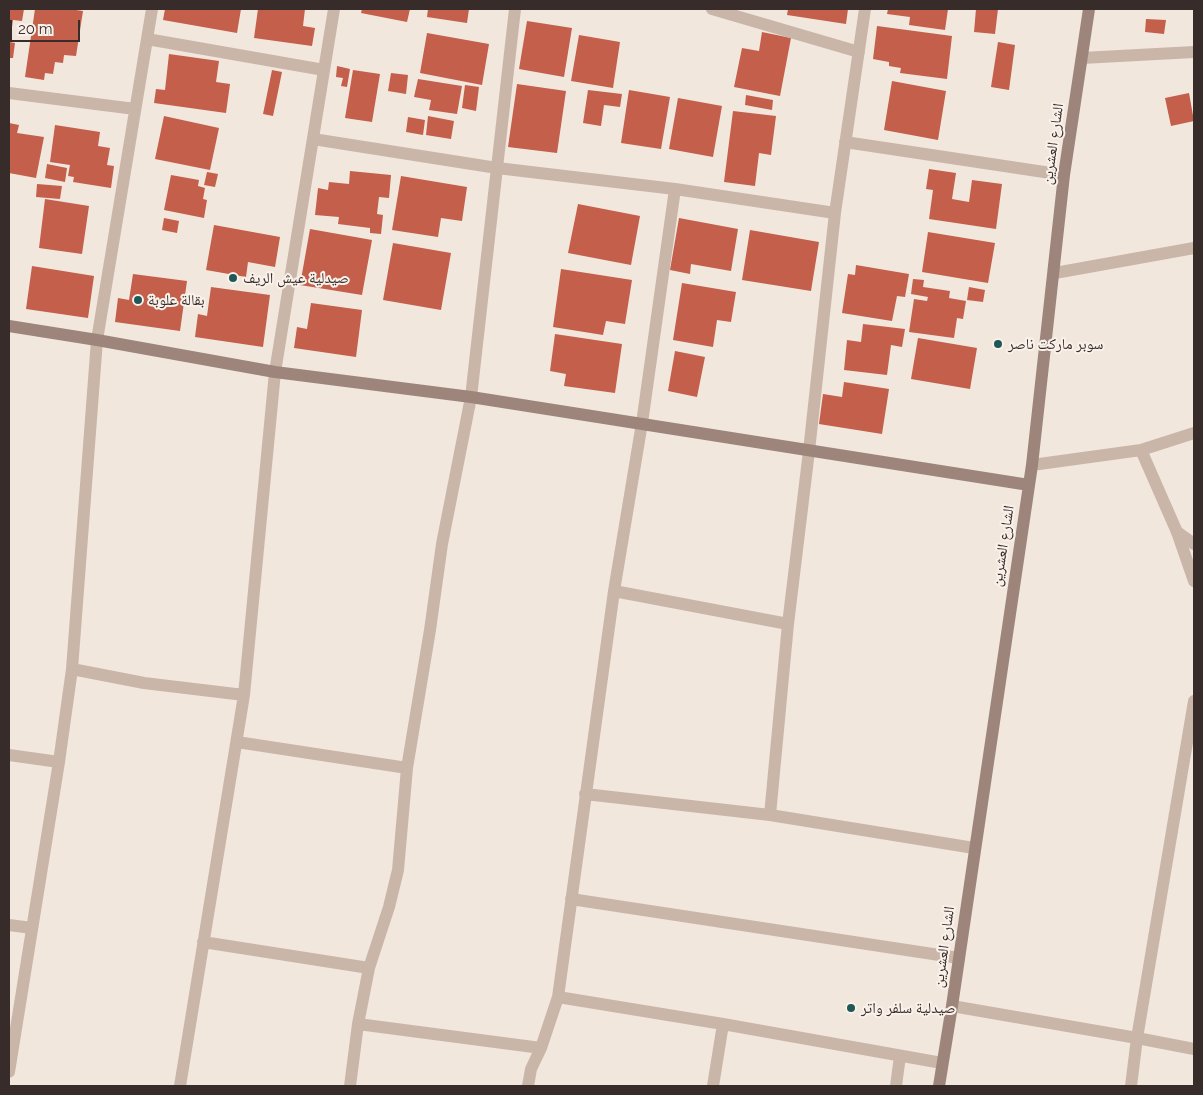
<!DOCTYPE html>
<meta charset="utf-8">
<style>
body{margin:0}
#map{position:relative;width:1203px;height:1095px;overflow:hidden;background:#f2e7dd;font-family:Raleway,sans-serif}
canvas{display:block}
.frame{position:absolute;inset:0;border:10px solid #372c29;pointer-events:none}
.scale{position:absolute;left:10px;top:20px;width:70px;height:22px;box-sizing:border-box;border:2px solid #372c29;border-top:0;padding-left:6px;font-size:15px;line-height:18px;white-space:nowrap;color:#372c29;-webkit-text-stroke:4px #f9f1ea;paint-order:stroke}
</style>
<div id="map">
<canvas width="1203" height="1095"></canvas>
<div class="frame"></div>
<div class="scale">20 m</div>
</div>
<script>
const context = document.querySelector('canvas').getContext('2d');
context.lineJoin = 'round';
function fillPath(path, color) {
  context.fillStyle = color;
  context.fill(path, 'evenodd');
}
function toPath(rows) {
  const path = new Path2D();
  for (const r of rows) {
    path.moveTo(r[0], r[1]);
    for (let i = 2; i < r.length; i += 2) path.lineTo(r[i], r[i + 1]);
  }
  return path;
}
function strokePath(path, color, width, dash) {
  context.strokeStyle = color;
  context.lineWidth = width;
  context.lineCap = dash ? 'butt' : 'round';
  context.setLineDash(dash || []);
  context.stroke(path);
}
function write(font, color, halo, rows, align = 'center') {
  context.font = font + ' Raleway,"Noto Naskh Arabic",sans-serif';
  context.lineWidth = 4;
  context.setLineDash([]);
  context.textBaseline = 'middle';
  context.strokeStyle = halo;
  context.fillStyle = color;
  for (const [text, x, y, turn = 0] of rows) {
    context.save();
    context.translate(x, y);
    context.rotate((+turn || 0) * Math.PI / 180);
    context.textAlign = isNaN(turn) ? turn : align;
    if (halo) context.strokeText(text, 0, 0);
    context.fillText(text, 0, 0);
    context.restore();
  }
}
fillPath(toPath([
 [9,9,24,9,22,21,13,20,10,42,15,43,13,58,9,58],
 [35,9,69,9,83,11,76,56,64,55,63,63,55,62,53,74,45,73,44,80,25,77],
 [165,9,241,9,237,33,163,20],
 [258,9,305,9,303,26,315,28,312,46,254,38],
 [362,9,410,9,407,22,361,13],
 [428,9,469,9,467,23,427,17],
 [788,9,848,9,846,24,787,15],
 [888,9,948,9,945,30,909,25,910,17,887,14],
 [976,9,998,9,995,34,974,32],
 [1146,19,1166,20,1164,34,1145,32],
 [527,21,572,28,564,77,519,69],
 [877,26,952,36,947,79,900,73,901,68,889,66,889,62,873,59],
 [762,32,791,38,780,96,734,87,742,48,759,51],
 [427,33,489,44,482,85,420,73],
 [579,35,620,42,613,88,571,81],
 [998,42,1015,45,1009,90,991,87],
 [169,54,219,61,216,82,230,84,226,113,154,103,156,89,165,90],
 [337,66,350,69,347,87,341,86,343,78,336,77],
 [272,70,282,72,273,116,263,114],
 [353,70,380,74,372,122,345,118],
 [391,73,408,75,406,94,388,91],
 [418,79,462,86,457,114,429,110,431,100,414,97],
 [892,81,946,91,938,140,884,130],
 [517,84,566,91,557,153,508,147],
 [465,85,479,87,476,111,462,108],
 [588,90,622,94,620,107,604,105,601,126,583,123],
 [629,90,670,97,661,149,621,143],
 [1189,93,1194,121,1171,126,1165,98],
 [746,95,773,100,772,110,745,105],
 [678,98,722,106,713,157,669,149],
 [733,111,776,116,771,155,759,153,755,186,724,182],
 [164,116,219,128,210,170,155,159],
 [428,116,454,121,451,139,426,135],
 [408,117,425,120,423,135,406,132],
 [9,123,19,125,17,133,44,137,36,178,9,173],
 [55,125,100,132,98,146,110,148,107,165,114,166,111,188,73,182,74,177,68,176,70,165,50,162],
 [47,164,67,168,65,182,45,178],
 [929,169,956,173,952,199,969,202,972,180,1002,184,996,229,929,219,933,190,926,189],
 [350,171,391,175,389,198,379,197,377,214,383,215,381,234,370,233,370,228,338,224,339,217,315,215,318,188,328,190,329,182,349,184],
 [207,172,218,174,215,187,204,185],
 [171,175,199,180,198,186,205,188,203,199,207,200,204,218,164,210],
 [401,176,467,187,462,221,441,218,438,237,392,230],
 [37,184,62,186,60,199,36,197],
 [45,199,89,206,82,254,39,248],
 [578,204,640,216,631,265,568,253],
 [164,218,179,221,177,233,162,230],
 [679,218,738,229,731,271,691,264,690,274,670,270],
 [214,225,280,237,275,267,248,262,246,277,206,270],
 [310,229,372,240,362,295,300,285],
 [750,230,819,242,811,291,742,280],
 [928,232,995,243,988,283,922,272],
 [393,243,451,253,441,310,383,300],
 [856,265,909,274,905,297,897,296,892,321,842,313,848,274,855,275],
 [32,266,94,276,88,318,26,309],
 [561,269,632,280,625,324,606,321,603,335,553,327],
 [133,274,187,281,180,331,115,322,118,298,129,300],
 [913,279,924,280,923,287,950,291,949,298,966,301,963,319,957,318,954,338,909,332,914,299,927,301,928,297,911,294],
 [682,283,736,292,731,322,717,320,713,347,673,340],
 [211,287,270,295,263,347,195,337,198,314,207,316],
 [969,287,985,290,983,302,967,300],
 [311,303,362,310,356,357,294,348,297,327,307,329],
 [863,324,905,329,902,347,891,345,887,375,844,370,847,340,861,342],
 [555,334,622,344,615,393,564,386,566,374,550,371],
 [918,338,977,348,970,389,911,379],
 [675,351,705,357,697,397,668,391],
 [844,382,889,389,882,434,819,424,823,394,842,397]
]), '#c35f4a');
strokePath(toPath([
 [1177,532,1194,544]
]), '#cab6a9', 12);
strokePath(toPath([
 [712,9,859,52],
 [147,39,324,70],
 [1082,58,1194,52],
 [9,93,135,109],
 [313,139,497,168,675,189,835,213],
 [845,142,1064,175],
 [1055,273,1194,248],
 [1141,450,1177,532,1194,581],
 [1032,465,1141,450,1194,433],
 [614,591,788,624,770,815],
 [788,624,809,451,835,213,865,9],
 [72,669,97,340,152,9],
 [237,742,407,768],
 [9,755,59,762],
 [585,794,770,815,974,848],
 [571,899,959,958],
 [9,925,32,928],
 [203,942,369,968],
 [558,997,614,591,642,423,675,189],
 [952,1006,1137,1038,1194,1049],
 [358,1024,541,1048],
 [723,1024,942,1063],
 [9,1072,59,762,72,669,144,683,244,695],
 [180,1086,244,695,275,372,334,9],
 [350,1086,358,1024,369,968,389,907,398,870,407,768,430,630,442,544,471,397,515,9],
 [528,1086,531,1069,541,1048,558,997,723,1024,713,1086],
 [896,1086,900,1056],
 [1131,1086,1137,1038,1194,701]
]), '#cab6a9', 12);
strokePath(toPath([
 [9,326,97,340,275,372,471,397,1029,485],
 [939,1086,952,1006,1032,465,1064,175,1089,9]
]), '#9d857b', 12);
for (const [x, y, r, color] of [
 [233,278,5,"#1f5857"],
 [138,300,5,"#1f5857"],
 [998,344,5,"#1f5857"],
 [851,1008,5,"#1f5857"]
]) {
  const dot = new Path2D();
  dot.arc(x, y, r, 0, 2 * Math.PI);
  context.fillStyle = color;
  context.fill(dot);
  strokePath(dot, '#f9f1ea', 2);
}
write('15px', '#372c29', '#f9f1ea', [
 ["الشارع العشرين",1053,144,-82],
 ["الشارع العشرين",1003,546,-81],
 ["الشارع العشرين",944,947,-82]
]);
write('15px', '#372c29', '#f9f1ea', [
 ["صيدلية عيش الريف",243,278],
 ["بقالة علوبة",148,300],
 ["سوبر ماركت ناصر",1008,344],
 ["صيدلية سلفر واتر",861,1008]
], 'left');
</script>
